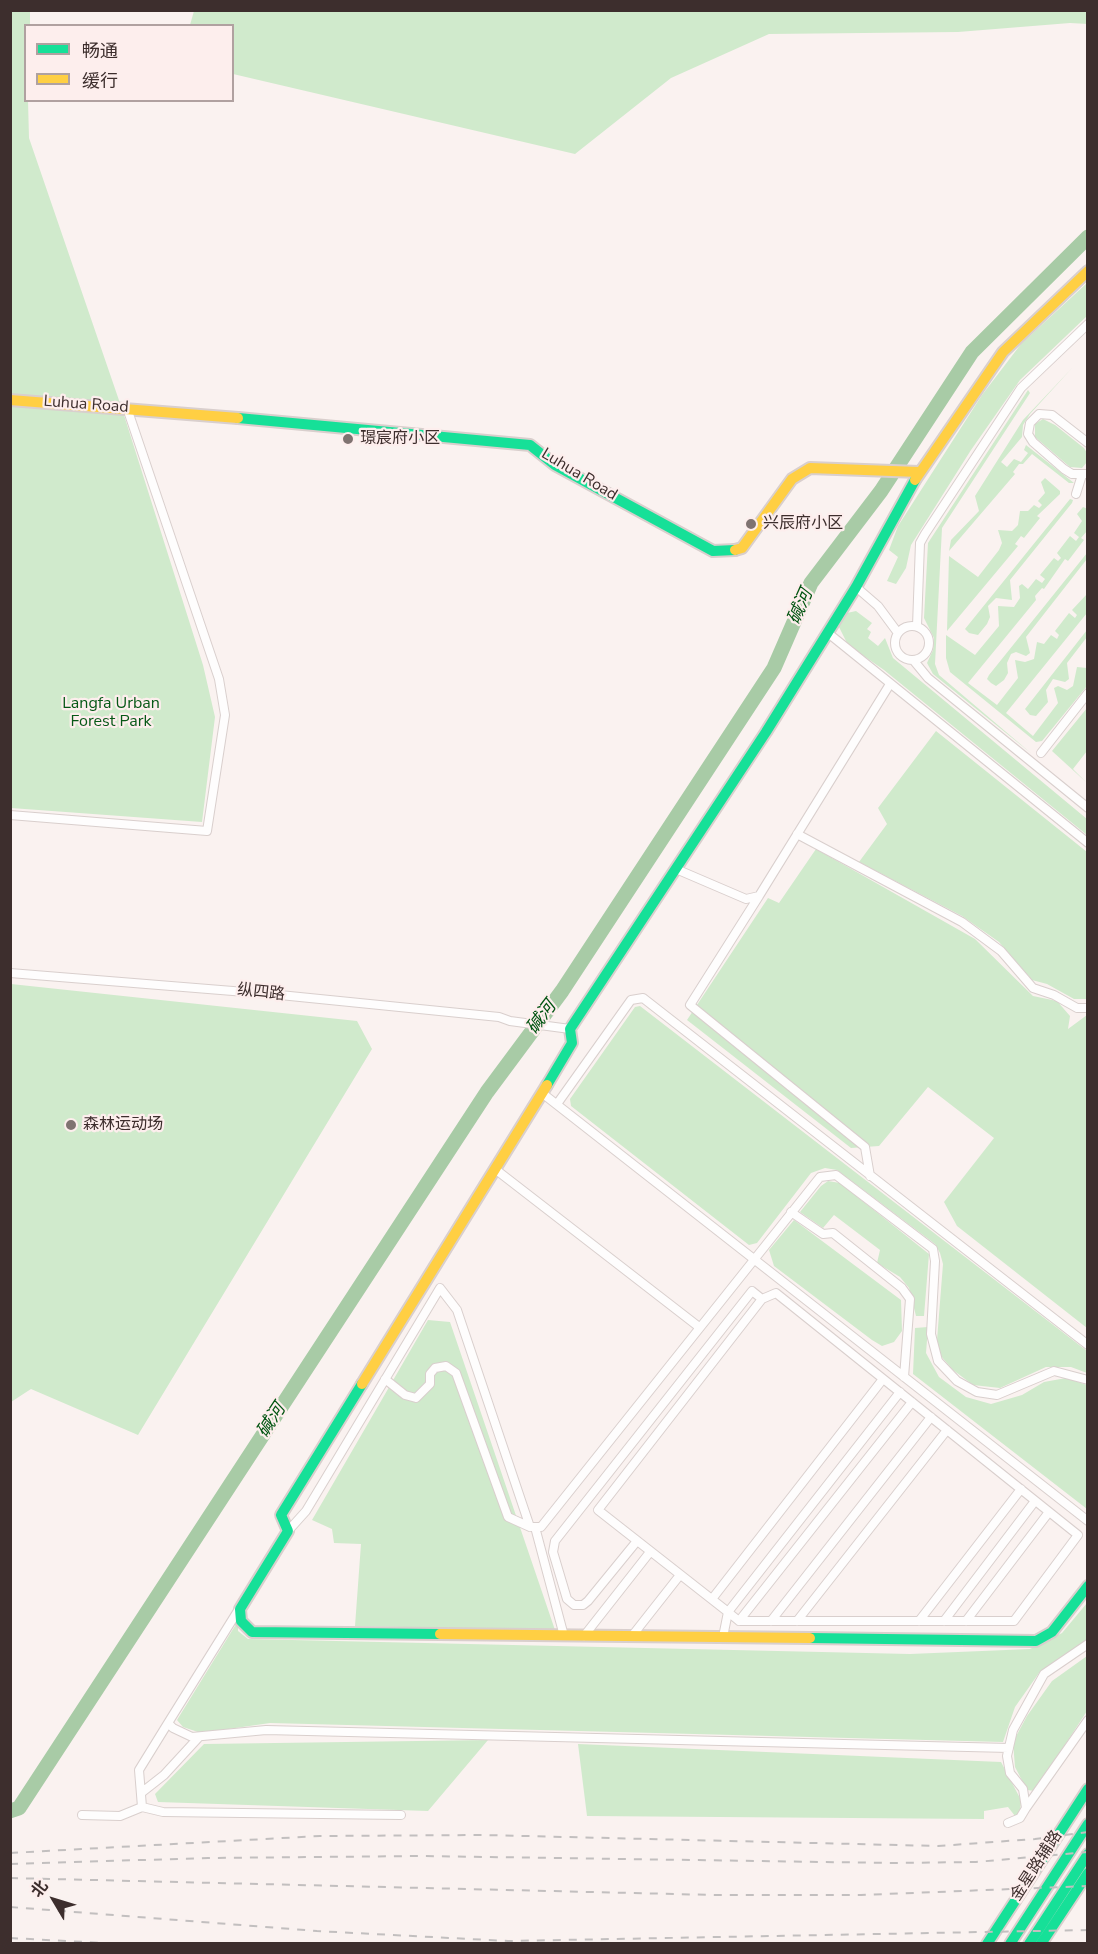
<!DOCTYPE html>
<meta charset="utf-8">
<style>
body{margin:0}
#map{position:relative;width:1098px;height:1954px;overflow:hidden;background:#faf2f0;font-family:"Nunito Sans","Noto Sans SC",sans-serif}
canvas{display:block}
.frame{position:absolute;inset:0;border:12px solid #3d2e2d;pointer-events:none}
.legend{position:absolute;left:24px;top:24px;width:210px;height:78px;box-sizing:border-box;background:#fdeeed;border:2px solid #b0a1a0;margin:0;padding:8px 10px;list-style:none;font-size:18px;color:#3d2e2d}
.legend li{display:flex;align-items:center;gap:12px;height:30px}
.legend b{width:30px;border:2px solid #b0a1a0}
.north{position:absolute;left:24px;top:1870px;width:60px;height:60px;-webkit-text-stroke:4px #fdeeed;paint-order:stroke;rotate:308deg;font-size:16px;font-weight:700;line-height:24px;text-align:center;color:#3d2e2d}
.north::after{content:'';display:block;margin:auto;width:21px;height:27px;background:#3d2e2d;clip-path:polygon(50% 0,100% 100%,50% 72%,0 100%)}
</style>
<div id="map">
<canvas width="1098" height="1954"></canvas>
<div class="frame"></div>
<ul class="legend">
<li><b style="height:8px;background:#16e098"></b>畅通</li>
<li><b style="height:8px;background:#ffcf43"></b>缓行</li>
</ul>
<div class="north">北</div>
</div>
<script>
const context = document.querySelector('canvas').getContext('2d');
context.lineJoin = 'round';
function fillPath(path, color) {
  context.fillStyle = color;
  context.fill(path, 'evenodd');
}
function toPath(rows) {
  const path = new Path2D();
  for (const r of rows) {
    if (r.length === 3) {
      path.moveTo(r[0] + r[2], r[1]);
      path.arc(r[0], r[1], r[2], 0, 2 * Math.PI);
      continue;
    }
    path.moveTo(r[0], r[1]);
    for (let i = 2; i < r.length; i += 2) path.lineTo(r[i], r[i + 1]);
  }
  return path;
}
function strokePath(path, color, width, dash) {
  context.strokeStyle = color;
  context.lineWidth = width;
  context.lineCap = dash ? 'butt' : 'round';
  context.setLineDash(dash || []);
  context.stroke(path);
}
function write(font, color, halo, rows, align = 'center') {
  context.font = font + ' "Nunito Sans","Noto Sans SC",sans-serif';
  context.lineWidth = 4.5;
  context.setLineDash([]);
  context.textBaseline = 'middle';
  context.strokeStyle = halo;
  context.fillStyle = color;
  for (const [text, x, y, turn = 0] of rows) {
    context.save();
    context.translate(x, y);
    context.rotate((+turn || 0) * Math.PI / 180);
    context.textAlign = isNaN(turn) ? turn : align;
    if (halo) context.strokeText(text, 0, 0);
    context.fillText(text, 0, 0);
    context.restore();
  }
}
fillPath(toPath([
 [10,11,30,11,30,25,26,26,29,138,123,412,203,665,215,717,202,822,11,808],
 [194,11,1087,10,1088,24,1070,23,958,32,769,34,671,78,575,154,233,74,232,26,190,25],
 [1087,283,1087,316,1020,380,971,450,911,545,906,568,896,584,887,581,898,557,889,550,898,526,982,395,1021,344],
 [1073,367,1030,414,1023,425,1022,437,1001,462,1007,467,1014,459,1021,462,1028,453,1024,450,1026,445,1074,483,1069,483,1032,454,1023,464,1019,464,1013,472,1015,474,949,551,951,540,979,511,975,496,1023,420],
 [1028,390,1030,393,942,528,935,664,939,675,1032,754,933,674,927,663,933,650,934,638,924,618,928,543],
 [1043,419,1055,425,1084,448,1087,453,1087,462,1082,468,1070,467,1035,437,1035,424],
 [1045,478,1060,491,1060,494,1037,516,1040,518,1024,538,1021,536,1015,544,1018,546,947,631,949,556,978,577,999,550,1002,543,998,530,1012,531,1018,525,1020,511,1028,511,1034,505,1039,508,1042,505,1038,501,1045,493,1041,482],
 [1070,499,1073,500,1072,503,1010,580,1012,600,996,598,988,606,990,617,987,624,978,635,969,633,965,629],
 [1083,507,1088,509,1087,531,1081,538,1084,540,1068,561,1065,559,1044,589,1042,588,1035,596,1036,600,968,683,997,705,1018,678,1015,660,1025,662,1034,659,1037,642,1044,644,1051,635,1057,639,1059,635,1055,631,1069,613,1075,618,1077,615,1072,610,1087,594,1087,613,1006,713,1033,736,1058,703,1054,688,1058,686,1067,690,1073,686,1077,667,1087,668,1087,686,1042,741,1036,742,950,672,946,658,946,635,975,655,999,626,998,606,1014,607,1020,598,1019,586,1022,584,1028,589,1036,579,1042,583,1045,579,1040,575,1054,558,1058,561,1061,558,1057,553,1070,536,1076,541,1079,537,1074,533,1082,521,1077,514],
 [1087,553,1087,559,1026,637,1030,653,1026,656,1016,652,1011,654,1007,663,1008,673,1004,680,996,686,991,683,987,679,989,675],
 [856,611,872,623,867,629,871,632,868,638,878,646,885,638,893,658,1087,819,1087,835,884,670,848,645,838,625,847,613],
 [1087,630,1087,637,1067,663,1069,679,1065,682,1053,679,1046,690,1048,702,1036,716,1030,715,1025,709],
 [1087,708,1087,751,1073,769,1087,783,1052,751],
 [936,731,1087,852,1087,999,1074,999,1047,984,1032,980,999,942,962,916,859,862,887,824,878,808],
 [816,849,975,939,1033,996,1057,1001,1070,1016,1068,1029,1087,1015,1087,1328,957,1226,944,1202,994,1138,928,1087,879,1146,851,1148,687,1020,768,898,779,903],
 [11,984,357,1021,372,1049,138,1435,31,1389,11,1402],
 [640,1006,1087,1351,1087,1373,1071,1367,1046,1367,1000,1388,973,1385,953,1370,940,1355,937,1340,943,1264,940,1253,935,1244,837,1170,825,1168,811,1173,757,1243,749,1245,571,1106,570,1099,635,1007],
 [828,1181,840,1183,929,1254,924,1316,916,1316,909,1288,900,1277,877,1263,880,1250,834,1215,823,1228,800,1212,821,1186],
 [794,1220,901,1300,902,1331,894,1342,882,1346,872,1340,774,1266,769,1250],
 [428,1320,450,1322,555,1630,355,1626,361,1544,334,1543,332,1529,312,1520],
 [928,1327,926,1353,939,1377,966,1397,991,1404,1022,1395,1044,1382,1066,1378,1087,1385,1087,1509,913,1374,915,1328],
 [1087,1603,1087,1640,1039,1673,1015,1707,1003,1742,270,1723,201,1733,183,1727,177,1720,238,1621,238,1631,248,1639,910,1654,1030,1649,1062,1633],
 [1087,1656,1087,1711,1035,1791,1027,1790,1015,1767,1013,1742,1027,1716,1052,1681],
 [488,1740,428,1811,158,1802,155,1794,204,1744],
 [578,1744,1001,1762,1021,1800,1020,1814,1015,1816,1008,1807,984,1811,984,1819,587,1816]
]), '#d0eacc');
strokePath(toPath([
 [10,1811,19,1808,487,1092,562,991,774,668,811,583,881,491,972,352,1088,237]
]), '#a8cba6', 15);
const street = toPath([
 [1088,443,1052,415,1039,414,1030,423,1028,434,1033,442,1064,469,1072,474,1088,474],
 [1076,494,1082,475],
 [856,587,878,606,898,633],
 [912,643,17],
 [917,626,920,543,925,534,1021,388,1088,324],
 [828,633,1088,843],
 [914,661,928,678,1088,808],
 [1041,753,1088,693],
 [10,815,207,831,225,715,219,679,127,408],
 [797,834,962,922,1001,951,1033,988,1054,995,1077,1008,1088,1008],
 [676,869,746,899,759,896,890,684],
 [759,896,690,1005,865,1147,870,1176],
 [10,973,270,994,499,1017,510,1021,570,1029],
 [542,1093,1088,1521],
 [557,1104,631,1000,643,998,1088,1345],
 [495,1169,699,1327],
 [791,1212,823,1234,833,1233,902,1288,910,1299,904,1377],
 [385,1379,405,1395,416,1398,430,1384,430,1374,435,1368,446,1366,456,1373,508,1517,530,1527],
 [535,1527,564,1636],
 [288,1531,306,1511,440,1288,457,1310,530,1527,541,1527,820,1177,836,1175,933,1249,935,1261,931,1334,938,1361,957,1381,977,1392,997,1395,1054,1371,1088,1380],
 [637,1541,588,1601,583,1605,574,1605,567,1599,553,1552,555,1541,752,1291,762,1299],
 [712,1599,883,1379],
 [239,1609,168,1723,173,1728,192,1737,266,1730,1009,1748],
 [739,1621,912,1402],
 [771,1621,931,1417],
 [797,1621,947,1430],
 [919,1621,1021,1489],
 [944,1621,1035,1501],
 [966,1621,1049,1512],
 [584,1636,650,1552],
 [632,1636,680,1575],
 [723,1637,728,1612,598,1510,762,1299,776,1293,1078,1535,1014,1621,739,1621,728,1612,900,1392],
 [168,1723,139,1770,142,1807,163,1812,401,1815],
 [141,1793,164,1775,199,1737],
 [1026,1808,1088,1720],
 [82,1815,120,1816,142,1807],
 [1008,1823,1020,1818,1026,1808,1023,1789,1010,1773,1007,1756,1013,1730,1044,1674,1088,1644]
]);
const fast = toPath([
 [238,418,530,445,555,465,713,551,735,550],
 [547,1085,572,1043,570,1029,766,732,856,587,915,480],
 [362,1384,281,1515,288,1531,240,1609,241,1621,252,1632,440,1634],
 [810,1638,1036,1641,1052,1632,1088,1586],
 [987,1944,1088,1789],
 [1010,1944,1088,1824],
 [1029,1944,1088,1854],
 [1041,1944,1088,1873]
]);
const slow = toPath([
 [10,400,238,418],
 [915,480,1003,352,1088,271],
 [735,550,742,548,792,479,810,468,919,472],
 [362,1384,547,1085],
 [440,1634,810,1638]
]);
strokePath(street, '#d9cfcd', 10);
strokePath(fast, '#d9cfcd', 14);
strokePath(slow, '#d9cfcd', 14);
strokePath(street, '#fefdfd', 8);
strokePath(fast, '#16e098', 10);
strokePath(slow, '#ffcf43', 10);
strokePath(toPath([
 [10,1853,320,1836,483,1835,938,1846,1035,1839,1088,1832],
 [10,1864,208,1858,422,1856,892,1863,976,1862,1088,1852],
 [10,1878,715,1895,861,1895,1088,1886],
 [10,1907,317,1931,508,1941,1088,1930],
 [10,1938,122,1944]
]), '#c2bfbf', 2, [8, 8]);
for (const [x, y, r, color] of [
 [348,439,6,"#7f7371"],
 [751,524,6,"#7f7371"],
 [71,1125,6,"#7f7371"]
]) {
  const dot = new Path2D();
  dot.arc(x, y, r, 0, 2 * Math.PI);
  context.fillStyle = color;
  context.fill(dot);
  strokePath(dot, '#fdeeed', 2);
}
write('16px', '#3d2e2d', '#fdeeed', [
 ["Luhua Road",86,405,4],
 ["Luhua Road",579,475,31],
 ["纵四路",261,993,6],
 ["金星路辅路",1037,1866,-57]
]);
write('16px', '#3d2e2d', '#fdeeed', [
 ["璟宸府小区",360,439],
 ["兴辰府小区",763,524],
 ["森林运动场",83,1125]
], 'left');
write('16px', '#065816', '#fdeeed', [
 ["Langfa Urban",111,704],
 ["Forest Park",111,722]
]);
write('italic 18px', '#005411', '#fdeeed', [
 ["碱河",801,607,-66],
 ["碱河",542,1018,-53],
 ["碱河",272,1421,-57]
]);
</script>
